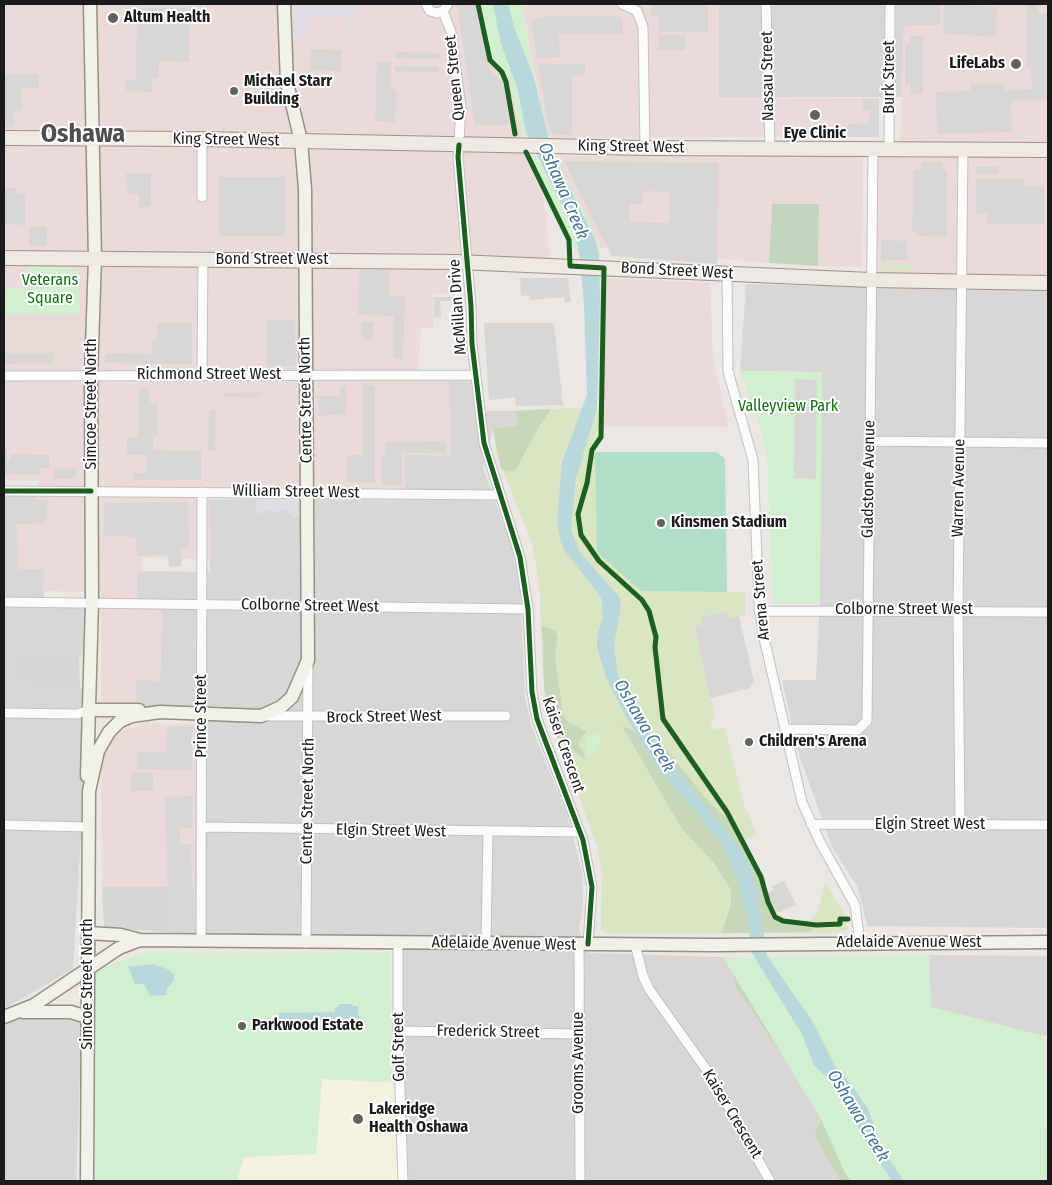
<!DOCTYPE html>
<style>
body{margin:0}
#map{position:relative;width:1052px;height:1185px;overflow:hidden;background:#eae7e4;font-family:"Fira Sans Condensed",sans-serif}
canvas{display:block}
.frame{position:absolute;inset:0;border:5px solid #1b1b1b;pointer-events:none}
</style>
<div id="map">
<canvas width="1052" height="1185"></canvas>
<div class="frame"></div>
</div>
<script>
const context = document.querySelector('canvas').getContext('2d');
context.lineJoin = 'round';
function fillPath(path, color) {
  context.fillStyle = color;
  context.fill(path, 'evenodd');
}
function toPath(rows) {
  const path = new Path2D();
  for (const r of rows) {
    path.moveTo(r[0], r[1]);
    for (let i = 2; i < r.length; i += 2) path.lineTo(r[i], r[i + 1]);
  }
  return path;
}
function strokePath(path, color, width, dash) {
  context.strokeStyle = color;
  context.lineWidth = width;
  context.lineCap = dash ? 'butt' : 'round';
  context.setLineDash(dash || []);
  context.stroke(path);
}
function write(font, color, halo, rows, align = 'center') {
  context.font = font + ' "Fira Sans Condensed",sans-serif';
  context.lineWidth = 4;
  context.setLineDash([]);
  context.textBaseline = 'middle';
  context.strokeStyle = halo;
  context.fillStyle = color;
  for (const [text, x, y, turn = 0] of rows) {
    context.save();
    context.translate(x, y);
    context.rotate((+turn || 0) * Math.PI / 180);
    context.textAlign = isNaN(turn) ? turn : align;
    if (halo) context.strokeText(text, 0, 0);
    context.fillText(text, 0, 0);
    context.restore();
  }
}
fillPath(toPath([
 [719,4,940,4,940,25,904,26,902,97,719,97],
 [746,284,1048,291,1048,928,867,926,858,888,832,847,798,752,782,680,816,680,819,623,822,372,740,371],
 [449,381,471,382,475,411,515,411,518,425,493,429,483,468,512,547,520,590,525,697,531,725,567,815,574,840,582,872,583,902,579,931,589,953,723,957,821,1119,814,1135,840,1181,399,1181,395,936,194,934,196,708,135,706,136,679,160,680,162,610,136,610,137,571,210,572,209,500,302,498,405,501,405,455,450,455],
 [4,491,36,491,37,524,17,524,44,569,44,603,92,603,90,656,79,657,19,685,90,688,73,969,4,1009],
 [929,955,1048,956,1048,1035,1044,1036,931,1007],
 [30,1016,82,1019,76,1181,4,1181,4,1024]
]), '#d9d7d5');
fillPath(toPath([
 [4,4,475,4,495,71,508,76,522,134,542,189,552,274,459,270,459,294,433,294,433,328,421,328,418,380,449,381,450,456,405,455,405,501,209,497,209,560,141,557,143,571,137,572,136,609,162,610,160,681,136,680,135,706,101,702,101,592,43,591,44,569,18,569,17,524,37,524,37,481,4,480],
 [522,4,719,4,719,97,878,98,878,136,547,138],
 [940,4,1048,4,1048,281,868,275,872,146,900,145,904,26,940,25],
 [863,155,862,267,818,266,819,204,772,204,769,263,600,248,587,216,554,156],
 [606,278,710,283,713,361,729,427,604,426],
 [146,723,196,724,194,887,102,887,101,765,114,733]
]), '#ecdada');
fillPath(toPath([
 [322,1079,397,1083,399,1181,237,1181,244,1157,316,1154]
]), '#f4f1de');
fillPath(toPath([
 [19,655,79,657,80,688,19,685],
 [102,887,194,887,194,934,104,928]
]), '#d8d6d5');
fillPath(toPath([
 [4,316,80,317,80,363,4,364]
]), '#e8dbd7');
fillPath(toPath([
 [886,246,886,264,912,264,912,271,882,270,882,247],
 [571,408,601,409,595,452,641,591,745,592,745,615,729,619,727,612,701,618,702,624,695,626,715,717,713,721,710,722,711,730,725,727,743,802,757,834,744,840,765,878,767,892,779,915,785,919,810,920,818,911,825,882,844,913,848,930,829,933,606,934,601,930,602,874,598,850,547,706,543,675,539,581,532,543,497,456,493,429,518,425,515,411]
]), '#dae6c3');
fillPath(toPath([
 [551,409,540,425,515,471,508,472,501,469,493,429,518,425,515,411],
 [542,626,555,630,558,637,555,655,563,714,567,722,586,731,578,744,584,753,585,759,576,753,562,738,557,738,551,719,544,689],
 [622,726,654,738,668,751,706,799,729,821,759,878,771,917,781,924,813,928,810,932,722,933,731,904,731,890,715,864,682,829],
 [733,971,876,1181,840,1181,814,1135,821,1119,802,1084,736,988]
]), '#c7d7ba');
fillPath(toPath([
 [772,204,819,204,818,266,769,263]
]), '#c3d4c1');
fillPath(toPath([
 [481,4,522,4,544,133,522,134,508,76,495,71],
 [554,156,587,216,600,248,577,253,530,157],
 [27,267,73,268,79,273,79,314,4,314,4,289,27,289],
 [740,371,822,372,820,603,773,603,767,460,760,425],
 [601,734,599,749,590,756,585,748,586,739,589,735],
 [145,952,390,953,393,1082,322,1079,316,1154,244,1157,237,1181,96,1181,93,972],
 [929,955,931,1007,1044,1036,1047,1181,851,1181,845,1173,821,1119,723,957]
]), '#d2efcf');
fillPath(toPath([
 [595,452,717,452,725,459,727,592,641,591,597,552]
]), '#b0dfc7');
fillPath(toPath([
 [457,4,476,4,491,73,503,81,509,125,475,125],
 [651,4,708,4,708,32,658,32,658,15,651,15],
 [944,4,997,7,996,37,943,34],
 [1026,4,1038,4,1038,13,1047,13,1048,100,1011,101,1012,132,937,134,936,92,970,91,970,84,1004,83,1004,90,1032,89,1031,68,1027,67],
 [137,8,190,8,189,62,159,61,159,78,152,79,152,92,126,91,126,80,136,79],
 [550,16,616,16,623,18,623,34,559,34,560,57,537,58,530,20],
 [658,35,685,35,685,50,658,50],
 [910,36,923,36,923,94,911,94,911,85,905,85,905,45,910,45],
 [311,49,341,50,341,71,310,70],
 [395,52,439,53,439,59,395,58],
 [377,61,391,62,390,89,397,90,395,122,375,121],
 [538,64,585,64,585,75,572,76,572,135,550,134],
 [395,66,439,67,439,72,395,72],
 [4,74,39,74,39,88,22,88,22,111,14,111,14,127,4,127],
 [863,99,879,99,879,137,830,137,830,128,847,128,848,124,870,123,870,110,863,110],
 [564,161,719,163,717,264,612,256],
 [643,191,670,192,669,223,629,222,630,204,642,204],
 [921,162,942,162,942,170,947,170,947,237,921,236,912,230,914,170,921,169],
 [976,167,999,167,999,174,976,174],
 [126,173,151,173,151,207,139,207,139,194,127,194],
 [219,177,285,177,285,236,219,236],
 [976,179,1023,179,1024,186,1044,186,1044,224,987,224,987,214,976,214],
 [4,188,17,188,17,193,25,193,25,225,4,224],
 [29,227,47,227,47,246,29,246],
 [881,240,907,241,907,260,881,260],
 [359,270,390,270,390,296,405,296,403,359,393,358,394,316,358,315],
 [520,278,568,278,571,302,565,302,564,297,530,300,530,295,521,296],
 [749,294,799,296,797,367,747,365],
 [434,297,461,297,461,301,440,301,441,317,434,318],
 [998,298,1011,298,1011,319,997,319],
 [1015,315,1044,316,1043,331,1014,330],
 [266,320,295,320,296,366,267,367],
 [361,322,373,322,373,339,362,339],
 [157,323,192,323,192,364,105,363,105,353,152,354,152,340,157,340],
 [484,323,554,323,563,405,516,406,515,397,489,400],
 [4,353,54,353,54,363,4,364],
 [795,379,817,380,816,479,794,478],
 [363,385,375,385,375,483,347,482,347,455,363,455],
 [340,386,346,386,346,414,318,416,318,396,340,396],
 [138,389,150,389,150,403,158,404,158,435,153,436,153,450,201,451,201,480,133,480,133,473,146,473,146,455,127,455,127,437,138,437],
 [226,393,261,393,256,398,223,397],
 [209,409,216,409,215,451,208,451],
 [446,441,446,453,402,453,402,485,382,485,382,455,386,454,386,442],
 [4,447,7,447,7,461,11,461,11,454,49,455,49,468,40,468,40,475,4,474],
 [54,468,77,469,77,475,72,479,53,479],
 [21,499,47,500,46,523,20,522],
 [188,502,189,548,181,548,182,566,169,567,168,555,137,556,136,537,104,536,104,503],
 [214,533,295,535,292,594,271,593,272,548,213,546],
 [211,548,268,549,268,566,211,565],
 [728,612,729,618,739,616,754,682,750,688,710,698,695,626,702,624,700,617],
 [167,726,193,727,192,770,137,769,138,752,166,752],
 [37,729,49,729,49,771,8,772,8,749,38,749],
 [131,772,153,772,153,791,131,791],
 [21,775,40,776,40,787,21,786],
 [192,796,193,828,180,828,180,844,191,844,193,931,169,931,165,797],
 [20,798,33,799,33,818,20,818],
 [37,798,50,798,49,820,37,819],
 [499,849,518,850,518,896,499,896],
 [19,860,52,860,52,881,19,881],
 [784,881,796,904,778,913,767,893,773,890,772,886],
 [17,883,32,902,47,903,17,903],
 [18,904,40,904,40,926,30,927,30,932,36,932,37,948,14,949,14,966,4,966,4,929,24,929,24,925,18,925],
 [19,955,61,955,61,960,42,961,43,974,19,975],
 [57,1027,72,1027,72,1056,67,1056,66,1063,57,1063],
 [19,1043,30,1043,29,1063,19,1063]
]), '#d8d7d5');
fillPath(toPath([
 [295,4,356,4,356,23,345,23,345,16,310,16,310,38,295,38],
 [256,498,297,498,301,501,301,517,291,517,291,513,287,513,287,510,278,510,278,513,263,510,262,513,256,513]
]), '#dfdee3');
fillPath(toPath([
 [493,4,508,4,514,27,534,78,552,153,595,239,599,253,600,299,597,409,576,478,571,530,579,551,620,598,621,607,614,645,618,676,653,739,740,849,750,867,757,889,767,956,811,1019,836,1067,855,1090,868,1109,885,1153,904,1181,892,1181,866,1142,839,1090,814,1065,803,1036,752,953,749,927,739,884,728,857,718,838,659,770,625,715,607,680,597,647,597,637,603,617,601,597,565,551,561,543,557,522,562,462,587,395,584,305,579,253,573,227,526,133,518,90,501,44],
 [153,964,167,969,174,974,174,981,167,988,166,995,150,996,144,984,135,984,128,967],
 [339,1004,352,1004,353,1006,358,1006,359,1024,354,1024,354,1027,340,1027,339,1024,336,1024,336,1020,279,1021,279,1013,335,1012,335,1007,338,1007]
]), '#b8d8dc');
const minor = toPath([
 [426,4,430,11,437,13,443,11,448,4],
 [622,4,637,11,643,27,645,148],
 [766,4,770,148],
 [443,11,451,32,461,107,458,157,471,306,472,344,484,443,520,557,528,609,532,692,537,719,583,840,592,887,588,944],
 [202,139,202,197],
 [889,150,890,4],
 [727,274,728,371,753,460,759,605,763,634,802,802,819,840,855,905,860,943],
 [202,375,203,259],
 [4,376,476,375],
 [869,441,1048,443],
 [4,491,500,495],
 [4,602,528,609],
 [759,611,1048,612],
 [4,713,77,714,89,710],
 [264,716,506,716],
 [785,729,858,730,867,721,873,150],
 [811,824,1048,825],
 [4,825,89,827],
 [960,825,958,610,963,151],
 [202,827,580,832],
 [201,941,202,492],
 [306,943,308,663],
 [398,943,398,1031,403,1181],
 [486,943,488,832],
 [579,944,580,1181],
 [635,944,643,976,649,989,713,1079,770,1181],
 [398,1031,579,1034]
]);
const secondary = toPath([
 [89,710,139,710],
 [87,776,92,603,91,375,95,259,90,4],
 [88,933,121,935,140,940],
 [23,1012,71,1012,87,1017],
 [4,1017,34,1005,119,948,140,940,714,945,1048,942],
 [87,1181,89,791,98,751,109,732,120,721,132,716,160,712,261,716,281,707,292,697,308,660,305,189,301,141,287,83,284,4]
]);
const primary = toPath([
 [4,138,202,139,645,148,1048,150],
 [4,258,458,262,871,280,1048,283]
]);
strokePath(minor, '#c2c1c0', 11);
strokePath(secondary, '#93927d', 15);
strokePath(primary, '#9e9282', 16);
strokePath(minor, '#fcfbfb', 9);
strokePath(secondary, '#f2f1e9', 12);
strokePath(primary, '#efe9e3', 14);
strokePath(toPath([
 [478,4,490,60,502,72,506,82,515,134],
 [459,145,458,157,471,306,472,344,484,443,520,557,528,609,532,692,537,719,583,840,592,887,588,944],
 [526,152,569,240,570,266,604,268,601,437,592,450,587,483,578,514,581,535,599,561,642,600,649,611,656,637,655,647,663,719,727,812,761,877,768,902,775,917,783,921,816,925,840,924,840,919,848,919],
 [4,491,91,491]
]), '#1b5e20', 5);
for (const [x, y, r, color] of [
 [113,18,6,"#636261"],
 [1016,64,6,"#636261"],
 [234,91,5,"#636261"],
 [815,115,6,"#636261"],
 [661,523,5,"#636261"],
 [749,742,5,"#636261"],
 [242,1026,5,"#636261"],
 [358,1119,6,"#636261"]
]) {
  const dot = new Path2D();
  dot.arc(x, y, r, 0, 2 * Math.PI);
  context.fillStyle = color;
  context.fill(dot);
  strokePath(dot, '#fff', 2);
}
write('bold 16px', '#1b1b1b', '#fff', [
 ["Altum Health",124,18],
 ["LifeLabs",1005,64,"right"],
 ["Michael Starr",244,82],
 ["Building",244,100],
 ["Eye Clinic",815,134,"center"],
 ["Kinsmen Stadium",671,523],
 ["Children's Arena",759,742],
 ["Parkwood Estate",252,1026],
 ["Lakeridge",369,1110],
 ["Health Oshawa",369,1128]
], 'left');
write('16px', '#1b1b1b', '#fff', [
 ["Nassau Street",768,76,-91],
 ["Burk Street",890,77,-90],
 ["Queen Street",455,78,-96],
 ["King Street West",226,140,1],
 ["King Street West",631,147,1],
 ["Bond Street West",272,260],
 ["Bond Street West",677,271,3],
 ["McMillan Drive",458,307,-94],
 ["Richmond Street West",209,375],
 ["Centre Street North",306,400,-91],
 ["Simcoe Street North",92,404,-90],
 ["Gladstone Avenue",869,479,-89],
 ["Warren Avenue",959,488,-89],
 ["William Street West",296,492,1],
 ["Arena Street",761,600,-95],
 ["Colborne Street West",310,606,1],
 ["Colborne Street West",904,610],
 ["Prince Street",202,716,-90],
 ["Brock Street West",384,717,-1],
 ["Kaiser Crescent",563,745,71],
 ["Centre Street North",308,801,-89],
 ["Elgin Street West",930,825],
 ["Elgin Street West",391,831,1],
 ["Adelaide Avenue West",909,943],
 ["Adelaide Avenue West",504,944,1],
 ["Simcoe Street North",88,984,-90],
 ["Frederick Street",488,1032,1],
 ["Golf Street",399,1047,-91],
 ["Grooms Avenue",579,1063,-90],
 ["Kaiser Crescent",732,1114,59]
]);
write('16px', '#11730f', '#fff', [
 ["Veterans",50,281],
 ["Square",50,299],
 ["Valleyview Park",788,407]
]);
write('italic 18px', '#477797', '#fff', [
 ["Oshawa Creek",563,191,67],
 ["Oshawa Creek",644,726,60],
 ["Oshawa Creek",858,1116,59]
]);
write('bold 26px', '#4e4e4e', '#fff', [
 ["Oshawa",83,135]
]);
</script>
